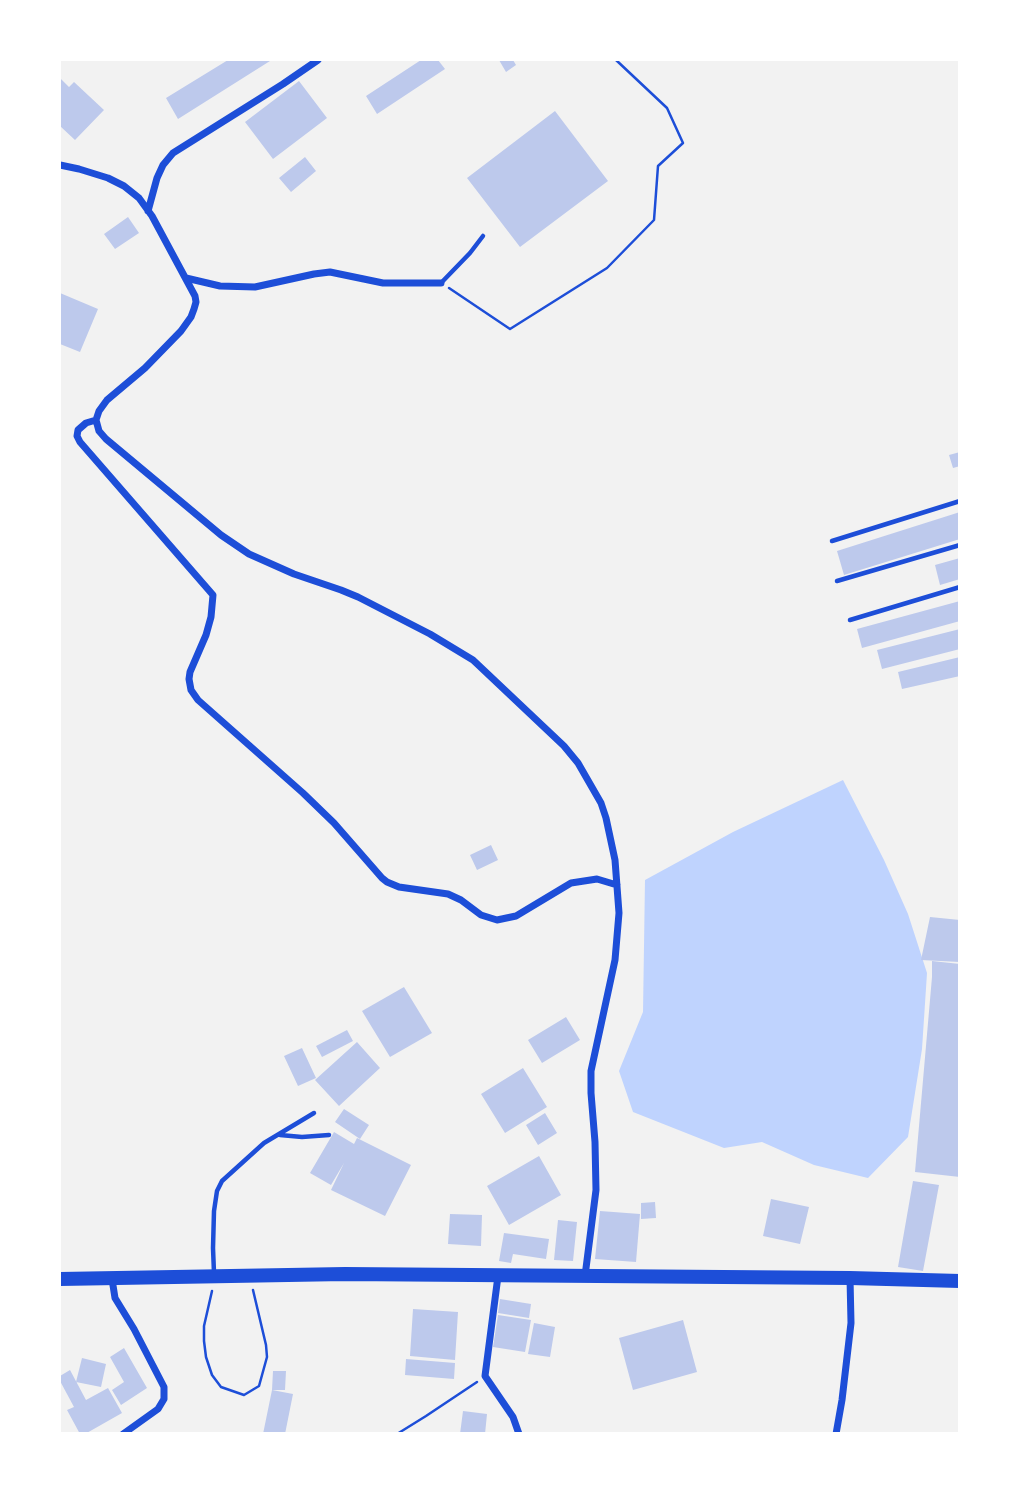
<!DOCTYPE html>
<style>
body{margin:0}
#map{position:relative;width:1019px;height:1493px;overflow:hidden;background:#f2f2f2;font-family:Commissioner,sans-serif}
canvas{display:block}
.frame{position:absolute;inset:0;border:61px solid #fff;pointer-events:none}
</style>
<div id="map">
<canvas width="1019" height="1493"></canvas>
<div class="frame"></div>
</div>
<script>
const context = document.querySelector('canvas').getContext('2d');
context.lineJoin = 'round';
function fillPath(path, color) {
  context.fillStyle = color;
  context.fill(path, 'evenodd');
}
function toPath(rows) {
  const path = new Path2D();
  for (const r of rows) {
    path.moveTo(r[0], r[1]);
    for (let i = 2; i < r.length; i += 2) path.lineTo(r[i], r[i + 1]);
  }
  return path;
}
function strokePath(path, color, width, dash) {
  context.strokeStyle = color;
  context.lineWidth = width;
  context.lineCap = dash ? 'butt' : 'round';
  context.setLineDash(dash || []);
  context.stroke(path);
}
fillPath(toPath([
 [843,780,884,860,908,914,927,973,922,1049,908,1137,868,1178,814,1165,762,1142,724,1148,633,1112,619,1071,643,1012,645,880,733,832]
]), '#bfd3fe');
fillPath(toPath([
 [228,60,269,60,270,61,178,119,166,98],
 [421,60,438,60,445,69,377,114,366,96],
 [499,60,513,60,516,65,506,72],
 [60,78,69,87,74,82,104,110,75,140,60,126],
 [299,81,327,118,273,159,245,122],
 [555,111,608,181,520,247,467,178],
 [305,157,316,171,291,192,279,178],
 [128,217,139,233,115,249,104,234],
 [60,293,98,309,80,352,60,344],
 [960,452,960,466,953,468,949,455],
 [960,512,960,539,844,575,837,551],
 [960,558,960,579,940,585,935,565],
 [960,601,960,621,862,648,857,629],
 [960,629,960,649,882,669,877,650],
 [960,657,960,676,902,689,898,672],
 [491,845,498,860,477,870,470,855],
 [930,917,960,920,960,962,921,960],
 [932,961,960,964,960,1177,915,1172,932,977],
 [404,987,432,1033,390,1057,362,1011],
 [566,1017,580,1040,542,1063,528,1040],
 [347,1030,353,1041,322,1057,316,1046],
 [357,1042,380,1068,339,1106,315,1080],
 [302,1048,316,1078,298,1086,284,1056],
 [523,1068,547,1107,505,1133,481,1094],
 [344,1109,369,1125,360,1139,335,1122],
 [545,1113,557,1133,538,1145,526,1125],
 [334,1132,354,1144,357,1138,411,1165,385,1216,331,1190,344,1163,331,1185,310,1173],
 [539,1156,561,1195,509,1225,487,1186],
 [913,1181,939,1185,923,1271,898,1267],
 [771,1199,809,1207,800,1244,763,1236],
 [655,1202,656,1218,641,1219,641,1203],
 [600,1211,640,1214,636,1262,595,1259],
 [450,1214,482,1215,481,1246,448,1244],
 [558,1220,577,1222,573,1261,554,1260],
 [504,1233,549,1239,546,1259,513,1254,511,1263,499,1261],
 [500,1299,531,1304,529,1318,498,1313],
 [413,1309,458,1312,455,1360,410,1356],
 [498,1315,531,1320,525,1352,493,1347],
 [683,1320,697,1372,633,1390,619,1338],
 [534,1323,555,1327,550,1357,528,1354],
 [124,1348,147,1388,121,1405,112,1390,124,1382,110,1357],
 [82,1358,106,1364,101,1387,76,1382],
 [406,1359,455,1363,454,1379,405,1375],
 [70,1370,86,1400,108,1388,122,1413,85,1434,80,1434,67,1410,74,1407,60,1381,60,1376],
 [273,1371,286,1371,285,1390,272,1390,293,1394,285,1434,263,1434,272,1390],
 [463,1411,487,1414,485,1434,460,1434]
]), '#bdc9ec');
strokePath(toPath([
 [449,288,510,329,607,268,654,220,658,166,683,143,667,108,616,60],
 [212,1291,204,1326,204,1341,206,1357,212,1375,221,1387,244,1395,259,1386,267,1357,266,1345,253,1290],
 [397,1434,426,1416,477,1382]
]), '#1d4ed8', 2.5);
strokePath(toPath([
 [441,283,470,253,483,236],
 [832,541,960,501],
 [837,581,960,545],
 [850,620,960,587],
 [280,1135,302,1137,329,1135],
 [214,1273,213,1248,214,1211,217,1191,222,1181,264,1143,314,1113]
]), '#1d4ed8', 4.5);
strokePath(toPath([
 [60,165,79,169,108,178,124,186,139,198,152,216,195,296,196,302,194,309,191,317,181,331,145,368,107,400,99,411,96,420,99,431,106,439,221,535,249,554,294,574,341,590,358,597,430,634,473,660,564,746,578,763,601,803,606,818,615,860,619,913,615,960,591,1071,591,1093,595,1142,596,1190,585,1276],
 [148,211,157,178,163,165,173,153,283,84,318,60],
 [186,278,220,286,255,287,314,274,330,272,383,283,441,283],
 [96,420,86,423,78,430,77,436,80,442,213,595,211,617,206,635,190,672,189,679,191,690,198,700,303,793,334,823,382,878,387,882,399,887,448,894,461,900,481,915,497,920,516,916,571,883,597,879,617,885],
 [498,1276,485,1376,513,1417,519,1434],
 [112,1279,115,1298,134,1329,164,1387,164,1399,158,1409,123,1434],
 [836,1434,842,1400,851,1323,850,1278]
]), '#1d4ed8', 7);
strokePath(toPath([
 [60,1279,345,1274,850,1278,960,1281]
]), '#1d4ed8', 14);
</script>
